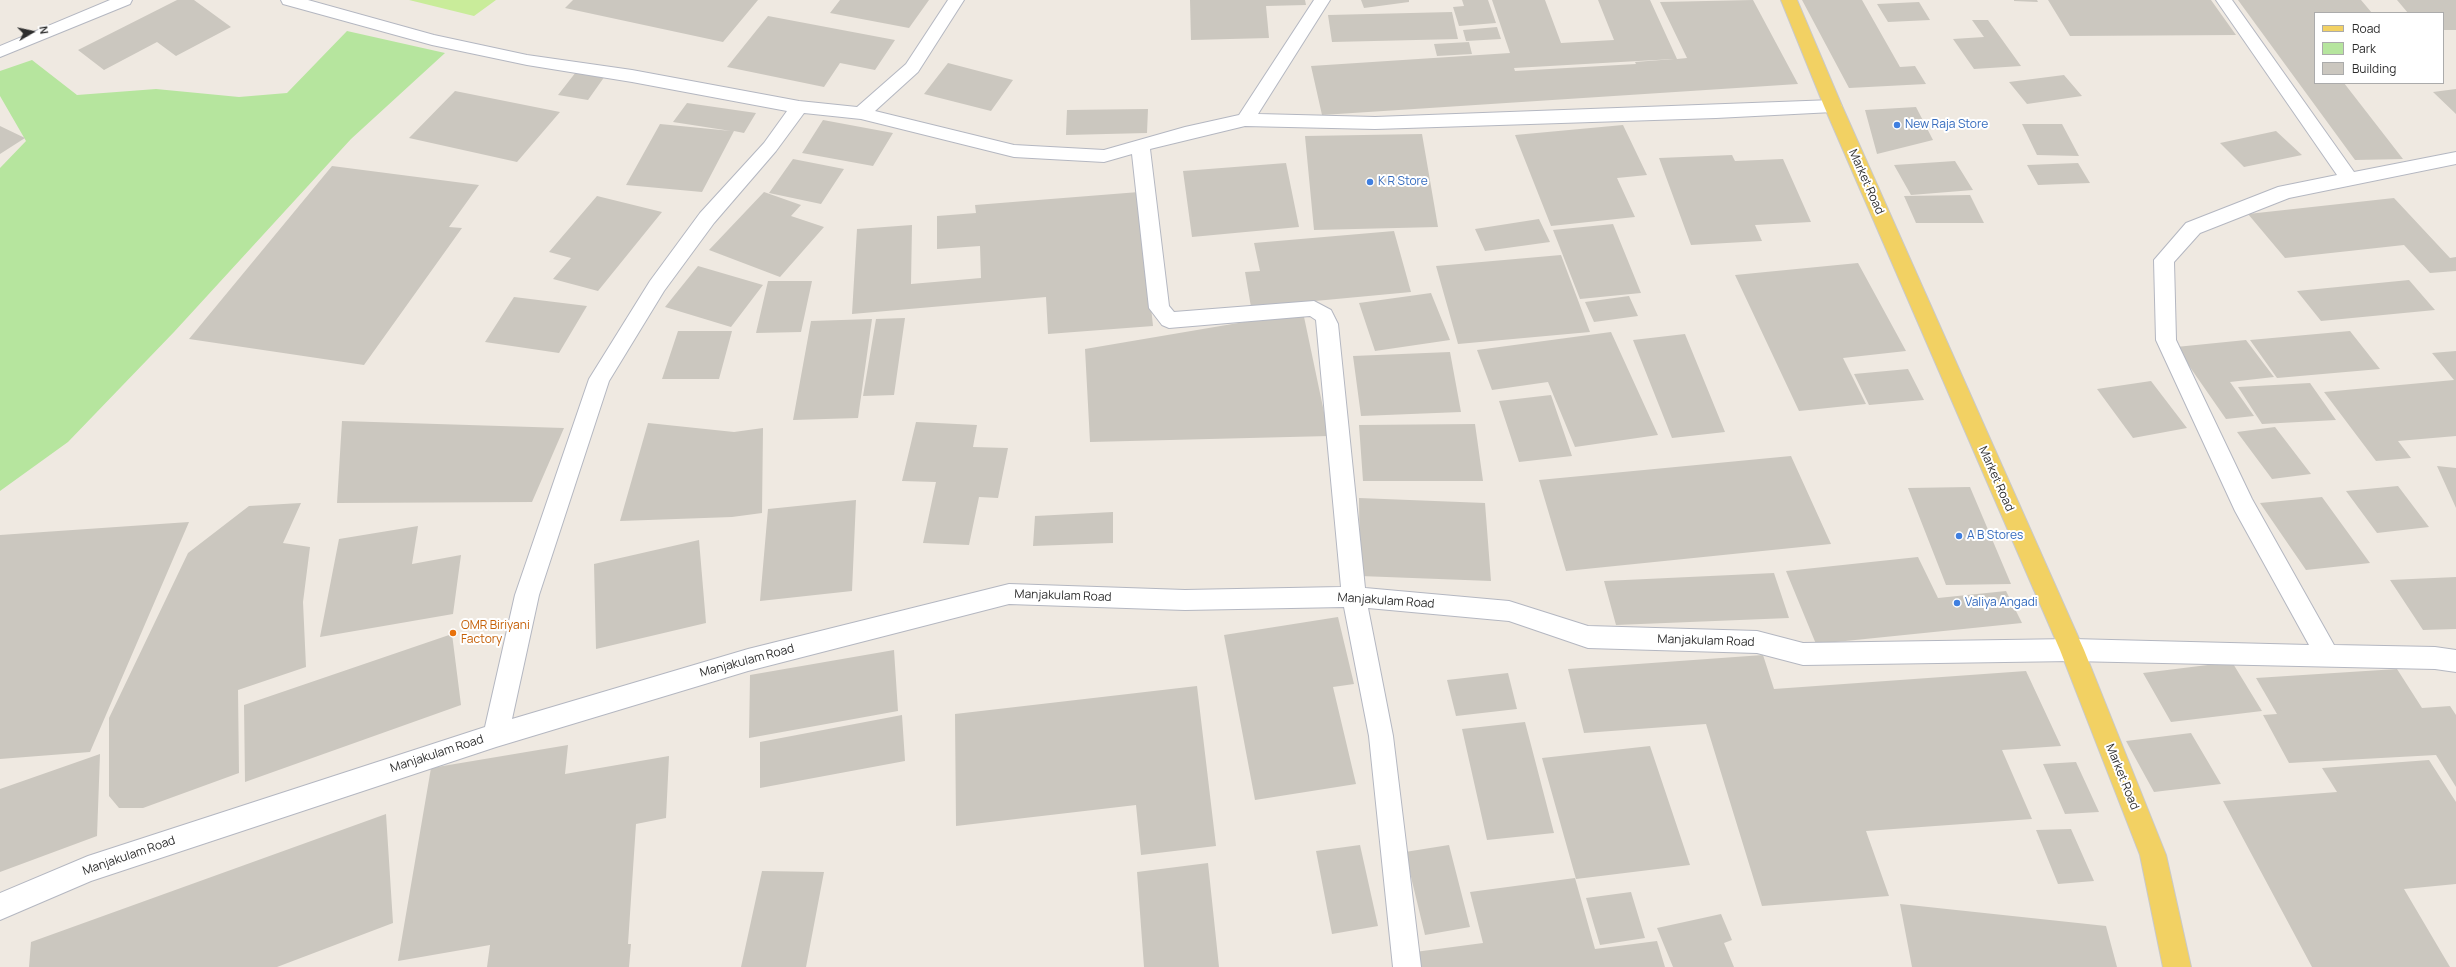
<!DOCTYPE html>
<style>
body{margin:0}
#map{position:relative;width:2456px;height:967px;overflow:hidden;background:#efe9e1;font-family:Manrope,sans-serif}
canvas{display:block}
.legend{position:absolute;left:2314px;top:12px;width:130px;height:72px;box-sizing:border-box;background:#fff;border:1px solid #ababab;margin:0;padding:5px 7px;list-style:none;font-size:12px;color:#2e2e2e}
.legend li{display:flex;align-items:center;gap:8px;height:20px}
.legend b{width:20px;border:1px solid #ababab}
.north{position:absolute;left:12px;top:12px;width:40px;height:40px;-webkit-text-stroke:3px #fff;paint-order:stroke;rotate:81deg;font-size:11px;font-weight:700;line-height:16px;text-align:center;color:#2e2e2e}
.north::after{content:'';display:block;margin:auto;width:14px;height:18px;background:#2e2e2e;clip-path:polygon(50% 0,100% 100%,50% 72%,0 100%)}
</style>
<div id="map">
<canvas width="2456" height="967"></canvas>
<ul class="legend">
<li><b style="height:5px;background:#f2d163"></b>Road</li>
<li><b style="height:11px;background:#b6e59e"></b>Park</li>
<li><b style="height:11px;background:#cbc7bf"></b>Building</li>
</ul>
<div class="north">N</div>
</div>
<script>
const context = document.querySelector('canvas').getContext('2d');
context.lineJoin = 'round';
function fillPath(path, color) {
  context.fillStyle = color;
  context.fill(path, 'evenodd');
}
function toPath(rows) {
  const path = new Path2D();
  for (const r of rows) {
    path.moveTo(r[0], r[1]);
    for (let i = 2; i < r.length; i += 2) path.lineTo(r[i], r[i + 1]);
  }
  return path;
}
function strokePath(path, color, width, dash) {
  context.strokeStyle = color;
  context.lineWidth = width;
  context.lineCap = dash ? 'butt' : 'round';
  context.setLineDash(dash || []);
  context.stroke(path);
}
function write(font, color, halo, rows, align = 'center') {
  context.font = font + ' Manrope,sans-serif';
  context.lineWidth = 4;
  context.setLineDash([]);
  context.textBaseline = 'middle';
  context.strokeStyle = halo;
  context.fillStyle = color;
  for (const [text, x, y, turn = 0] of rows) {
    context.save();
    context.translate(x, y);
    context.rotate((+turn || 0) * Math.PI / 180);
    context.textAlign = isNaN(turn) ? turn : align;
    if (halo) context.strokeText(text, 0, 0);
    context.fillText(text, 0, 0);
    context.restore();
  }
}
fillPath(toPath([
 [347,31,445,53,351,139,174,332,68,442,0,491,0,168,26,141,0,96,0,71,32,60,77,95,156,89,239,97,287,93]
]), '#b6e59e');
fillPath(toPath([
 [409,0,496,0,474,16]
]), '#c9ec9a');
fillPath(toPath([
 [177,0,194,0,231,27,176,56,157,42,104,70,78,50],
 [573,0,758,0,723,42,565,8],
 [840,0,929,0,909,28,830,13],
 [1190,0,1305,0,1306,5,1266,6,1269,38,1191,40],
 [1361,0,1409,0,1409,2,1364,8],
 [1462,0,1488,0,1496,23,1459,26,1453,7,1464,6],
 [1492,0,1545,0,1561,43,1614,40,1598,0,1650,0,1677,59,1687,58,1660,2,1753,0,1798,84,1322,115,1311,66,1510,53],
 [1674,59,1635,62,1636,64,1515,71,1514,68],
 [1802,0,1862,0,1900,67,1915,66,1926,84,1849,88],
 [2014,0,2037,0,2038,2,2014,1],
 [2048,0,2211,0,2236,35,2070,36],
 [2238,0,2361,0,2372,13,2315,13,2315,83,2344,83,2403,159,2355,160],
 [2397,0,2456,0,2456,30,2443,30,2443,13,2408,13],
 [1919,2,1930,20,1888,22,1877,4],
 [1452,12,1458,39,1332,42,1328,15],
 [768,16,895,40,875,70,840,63,824,87,727,67],
 [1972,20,1988,20,2021,66,1974,69,1953,39,1984,37],
 [1497,27,1501,39,1466,41,1463,30],
 [1469,42,1472,54,1437,56,1434,44],
 [948,63,1013,80,991,111,924,94],
 [576,72,605,76,588,100,558,95],
 [2064,75,2082,96,2027,104,2009,82],
 [2456,89,2456,114,2433,92],
 [455,91,560,112,517,162,409,138],
 [687,103,756,113,744,133,734,131,702,192,626,185,660,124,731,131,673,122],
 [1916,107,1933,140,1877,154,1865,110],
 [1148,109,1147,133,1066,135,1067,110],
 [823,120,893,133,873,166,802,153],
 [2022,124,2062,124,2079,156,2037,155],
 [1623,125,1647,175,1617,178,1635,217,1551,226,1515,135],
 [0,126,25,138,0,154],
 [2276,131,2302,155,2244,167,2220,143],
 [1422,134,1438,227,1314,230,1305,136],
 [1732,155,1735,161,1783,159,1811,222,1755,225,1762,241,1691,245,1659,158],
 [793,159,844,169,821,204,769,193],
 [1955,161,1973,190,1911,195,1894,165],
 [1286,163,1299,227,1192,237,1183,171],
 [2078,163,2090,183,2038,185,2027,165],
 [332,166,479,185,449,227,462,228,364,365,189,339],
 [764,192,801,205,791,216,824,227,780,277,709,250],
 [1139,192,1153,326,1048,334,1046,297,852,314,857,229,912,225,911,284,981,278,980,246,937,249,937,216,976,213,975,205],
 [1970,195,1984,223,1916,223,1904,196],
 [597,196,662,212,598,291,553,279,571,258,549,252],
 [2394,198,2450,258,2456,257,2456,271,2430,273,2404,245,2285,258,2248,214],
 [1539,219,1550,242,1485,251,1475,229],
 [1613,224,1641,293,1580,299,1553,230],
 [1394,231,1411,292,1251,307,1245,272,1260,271,1254,243],
 [1561,255,1590,332,1458,344,1436,266],
 [1858,263,1906,351,1843,358,1866,404,1799,411,1735,275],
 [698,266,763,285,731,327,665,307],
 [2409,280,2435,310,2321,321,2297,291],
 [768,281,812,281,801,332,756,333],
 [1431,293,1450,340,1375,351,1359,303],
 [1629,296,1638,316,1594,322,1585,302],
 [514,297,587,306,559,353,485,342],
 [1303,312,1329,436,1090,442,1085,349],
 [905,318,894,395,863,396,876,319],
 [872,319,858,418,793,420,811,321],
 [678,331,732,331,719,379,662,379],
 [2350,331,2380,369,2277,378,2250,340],
 [1611,332,1658,435,1575,447,1548,382,1492,390,1477,350],
 [1685,334,1725,432,1672,438,1633,340],
 [2246,340,2274,377,2230,382,2254,416,2226,419,2176,347],
 [2456,351,2456,436,2398,441,2411,458,2376,461,2324,392,2454,380,2432,353],
 [1450,352,1461,412,1361,416,1353,356],
 [1908,369,1924,400,1869,405,1854,374],
 [2151,381,2187,428,2133,438,2097,389],
 [2310,383,2336,420,2262,424,2238,387],
 [1551,395,1572,456,1519,462,1499,401],
 [342,421,564,428,532,502,337,503],
 [916,422,977,425,973,447,1008,448,998,498,979,497,969,545,923,543,936,482,902,481],
 [648,423,734,432,763,428,762,513,732,517,620,521],
 [1475,424,1483,481,1363,481,1359,425],
 [2275,427,2311,474,2272,479,2237,432],
 [1791,456,1831,544,1566,571,1539,480],
 [2437,466,2456,468,2456,508],
 [2398,486,2429,527,2377,533,2346,491],
 [1970,487,2011,584,1946,585,1908,488],
 [2322,497,2370,563,2306,570,2260,503],
 [1359,498,1485,503,1491,581,1360,576],
 [856,500,852,591,760,601,768,509],
 [301,503,283,543,310,547,303,602,306,667,238,690,239,773,143,808,119,808,109,796,109,718,188,553,249,506],
 [1113,512,1113,543,1033,546,1035,516],
 [189,522,90,752,0,759,0,535],
 [418,526,412,564,461,555,453,614,320,637,339,539],
 [699,540,706,623,596,649,594,564],
 [1918,557,1938,598,2006,591,2022,623,1816,644,1786,571],
 [1774,573,1789,618,1616,625,1604,581],
 [2456,577,2456,629,2423,630,2390,580],
 [1338,617,1354,684,1333,687,1356,784,1255,800,1224,635],
 [452,634,461,705,245,782,244,705],
 [894,650,898,711,749,738,750,675],
 [1763,655,1774,689,2026,671,2061,746,2002,750,2032,819,1866,831,1889,896,1762,906,1706,724,1584,733,1568,669],
 [2232,662,2262,711,2171,722,2143,673],
 [2397,669,2422,708,2450,706,2456,715,2456,787,2436,755,2289,763,2263,715,2277,714,2256,678],
 [1508,673,1517,709,1456,716,1447,680],
 [1197,686,1216,846,1141,855,1136,805,956,826,955,714],
 [902,715,905,761,760,788,760,742],
 [1525,722,1554,833,1487,840,1462,729],
 [2191,733,2221,784,2154,792,2126,741],
 [568,745,565,774,669,756,666,818,636,824,628,944,631,944,629,967,487,967,490,945,398,961,431,768],
 [1650,746,1690,865,1576,879,1542,758],
 [100,754,97,836,0,872,0,789],
 [2429,760,2456,802,2456,884,2404,889,2450,967,2312,967,2223,801,2337,792,2322,768],
 [2076,762,2099,812,2065,814,2043,764],
 [386,814,393,923,277,967,29,967,31,942],
 [2071,829,2094,881,2058,884,2036,830],
 [1360,845,1378,926,1332,934,1316,851],
 [1449,845,1470,927,1425,935,1405,852],
 [1208,863,1219,967,1144,967,1137,872],
 [762,871,824,872,806,967,741,967],
 [1575,878,1595,949,1657,941,1665,967,1418,967,1415,952,1483,943,1470,892],
 [1631,892,1645,938,1600,945,1586,898],
 [1900,904,2106,926,2117,967,1912,967],
 [1721,914,1732,940,1724,943,1734,967,1673,967,1657,928]
]), '#cbc7bf');
const minor = toPath([
 [110,0,132,0,130,4,0,57,0,46,110,0],
 [281,0,308,0,434,35,527,55,632,70,799,101,857,107,906,64,948,0,964,0,918,72,875,111,1014,145,1104,150,1185,127,1239,115,1314,0,1330,0,1258,114,1375,117,1833,100,1839,102,1842,106,1839,110,1833,112,1716,118,1375,129,1245,126,1150,149,1169,306,1174,312,1314,301,1331,310,1338,324,1365,588,1509,601,1588,626,1757,631,1803,643,2072,639,2309,645,2235,511,2156,340,2154,260,2186,223,2278,187,2337,175,2216,0,2232,0,2354,172,2456,152,2456,164,2289,198,2200,233,2174,262,2176,340,2252,499,2334,645,2435,647,2456,650,2456,672,2435,669,2072,661,1803,665,1757,653,1588,648,1509,621,1368,608,1393,736,1421,967,1393,967,1369,736,1344,607,1185,610,1009,604,748,671,496,747,91,881,0,920,0,893,88,856,485,727,515,595,589,379,650,281,700,213,764,143,787,111,632,82,527,65,432,45,283,4,281,0],
 [804,113,861,119,1014,157,1104,162,1132,154,1149,308,1162,325,1169,328,1310,316,1316,320,1341,587,1185,590,1009,584,748,649,512,719,539,595,609,381,664,291,714,223,776,151,804,113]
]);
const major = toPath([
 [1781,0,1797,0,1842,106,2084,650,2166,855,2191,967,2163,967,2140,855,2060,650,1824,106,1781,0]
]);
strokePath(minor, '#b4b7c1', 2);
strokePath(major, '#c9c9c9', 2);
fillPath(minor, '#fff');
fillPath(major, '#f2d163');
for (const [x, y, r, color] of [
 [1897,125,4,"#3f7fe0"],
 [1370,182,4,"#3f7fe0"],
 [1959,536,4,"#3f7fe0"],
 [1957,603,4,"#3f7fe0"],
 [453,633,4,"#e8710a"]
]) {
  const dot = new Path2D();
  dot.arc(x, y, r, 0, 2 * Math.PI);
  context.fillStyle = color;
  context.fill(dot);
  strokePath(dot, '#fff', 1.5);
}
write('12px', '#366cbe', '#fff', [
 ["New Raja Store",1905,125],
 ["K R Store",1378,182],
 ["A B Stores",1967,536],
 ["Valiya Angadi",1965,603]
], 'left');
write('12px', '#2e2e2e', '#fff', [
 ["Market Road",1866,182,66],
 ["Market Road",1996,479,66],
 ["Manjakulam Road",1063,596,2],
 ["Manjakulam Road",1386,601,4],
 ["Manjakulam Road",1706,641,2],
 ["Manjakulam Road",747,661,-15],
 ["Manjakulam Road",437,754,-18],
 ["Market Road",2122,777,68],
 ["Manjakulam Road",129,856,-19]
]);
write('12px', '#c56008', '#fff', [
 ["OMR Biriyani",461,626],
 ["Factory",461,640]
], 'left');
</script>
